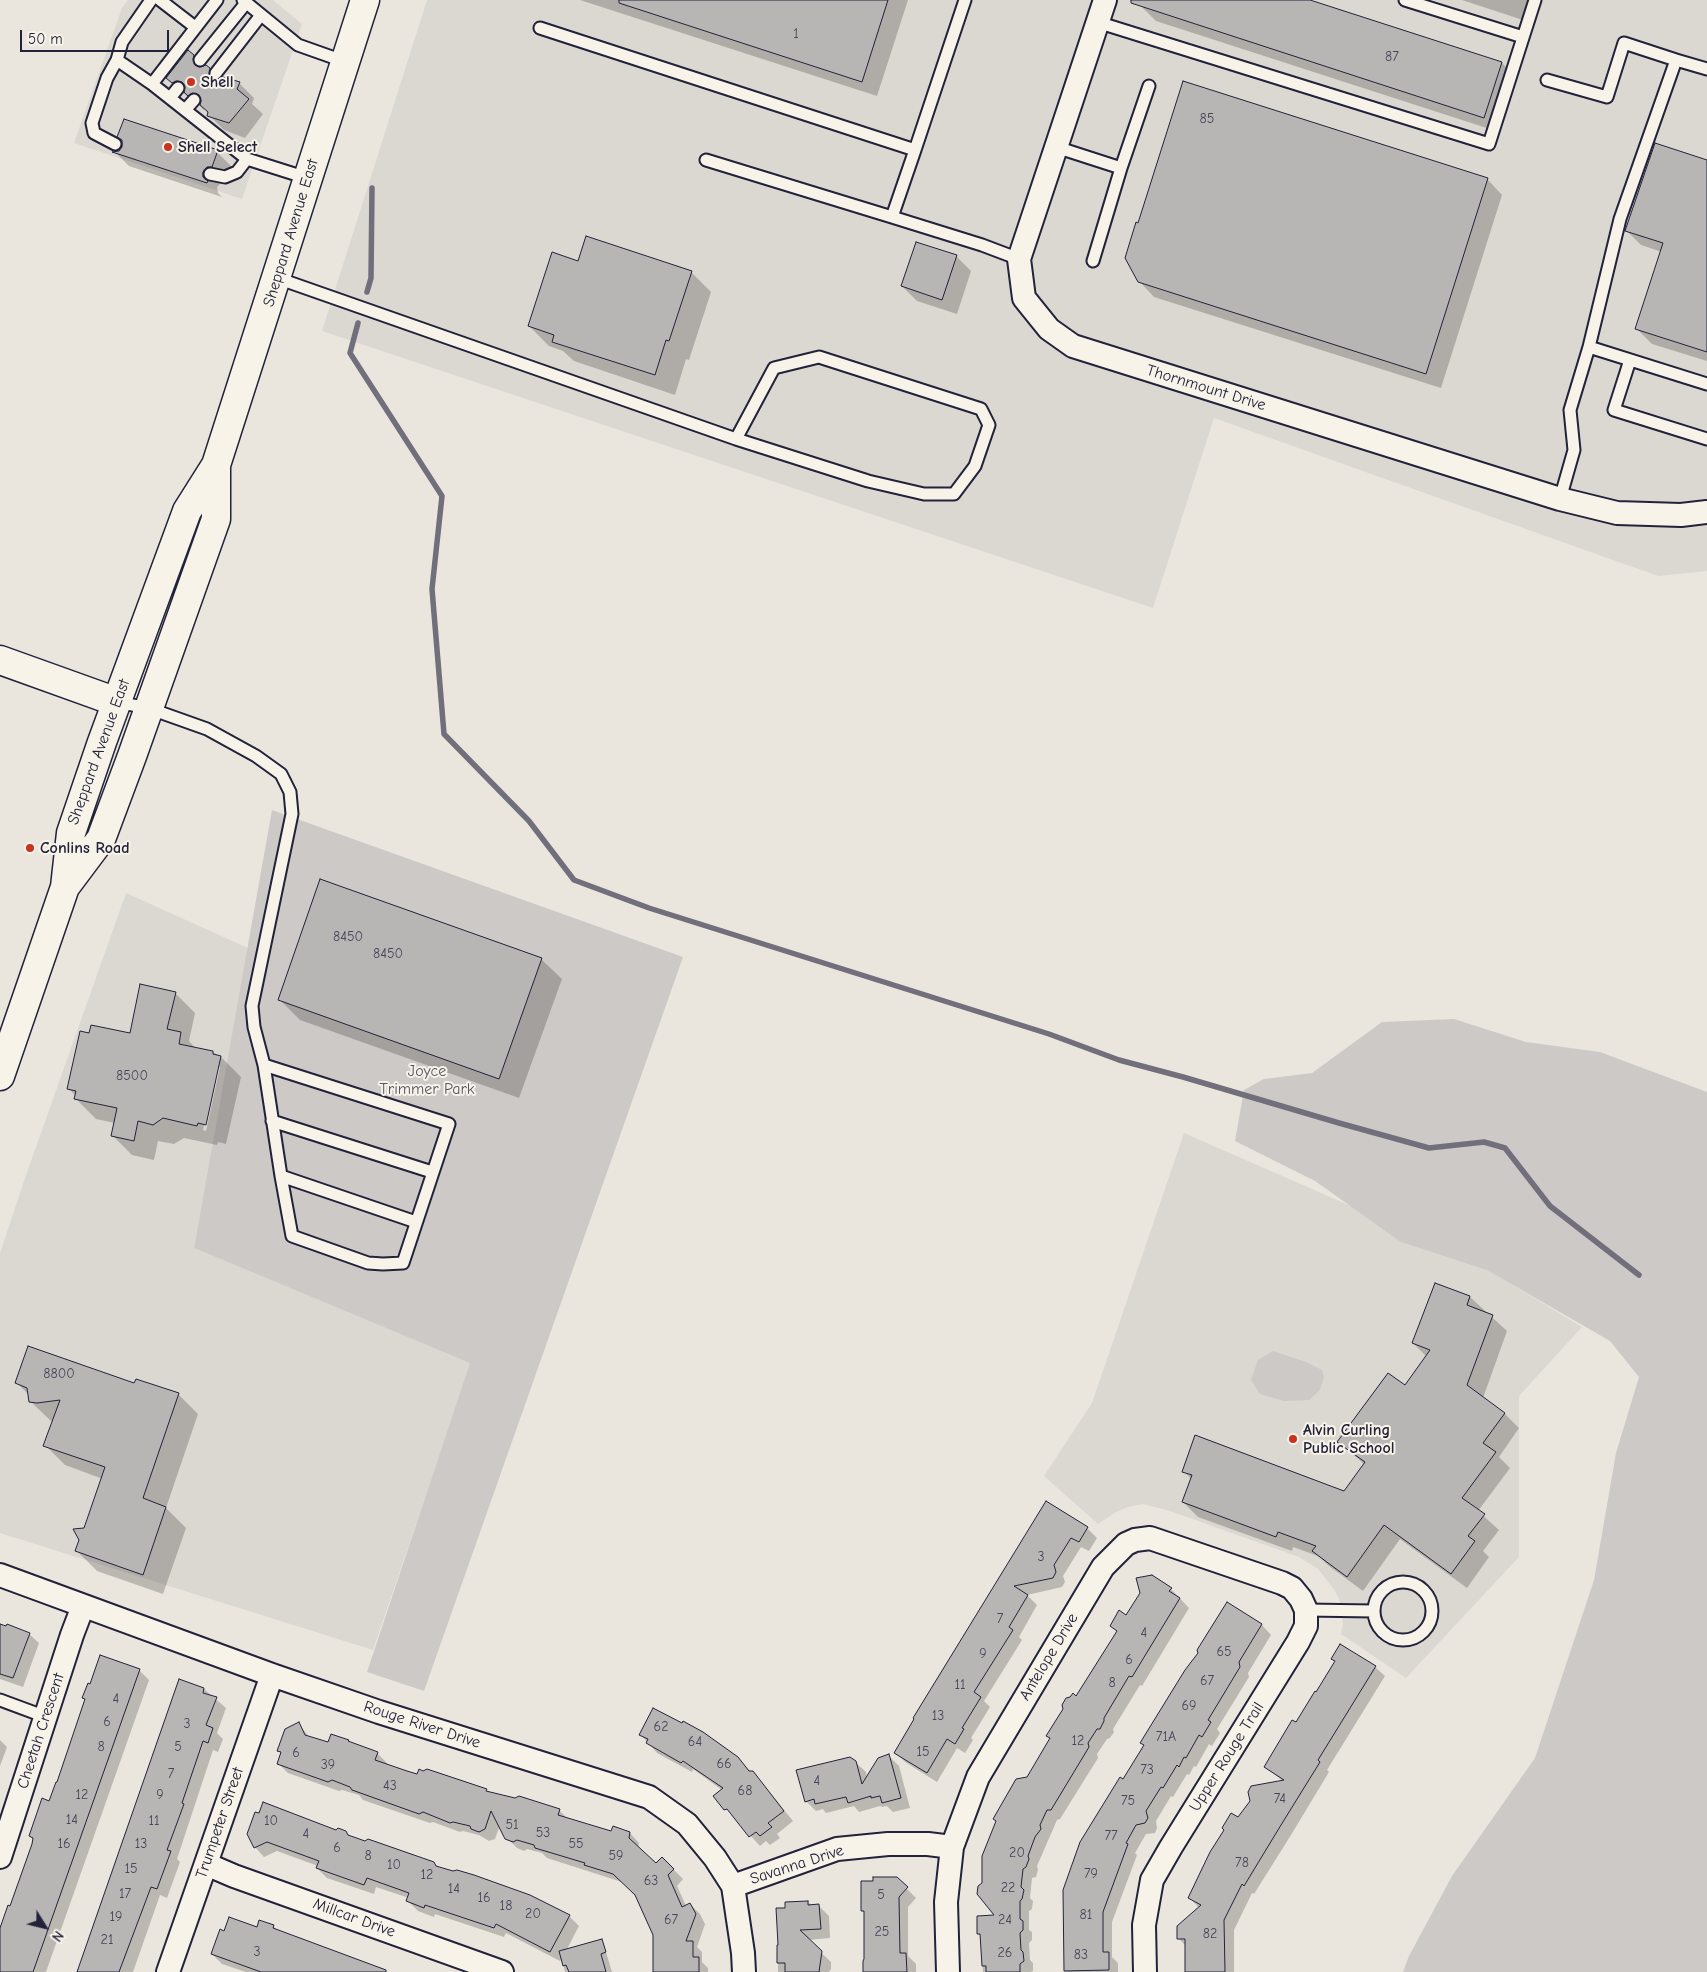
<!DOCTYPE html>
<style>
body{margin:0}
#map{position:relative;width:1707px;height:1972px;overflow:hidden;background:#eae6de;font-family:"Comic Neue",sans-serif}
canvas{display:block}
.north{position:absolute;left:20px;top:1902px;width:50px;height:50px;-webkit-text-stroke:4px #f7f3e8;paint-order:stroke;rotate:126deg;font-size:14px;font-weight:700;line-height:20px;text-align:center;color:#22223b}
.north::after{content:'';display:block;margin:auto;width:18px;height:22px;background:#22223b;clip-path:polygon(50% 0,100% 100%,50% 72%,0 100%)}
.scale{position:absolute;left:20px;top:30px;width:149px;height:22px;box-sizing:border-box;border:2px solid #22223b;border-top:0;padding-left:6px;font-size:15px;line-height:18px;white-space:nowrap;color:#22223b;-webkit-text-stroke:4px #f7f3e8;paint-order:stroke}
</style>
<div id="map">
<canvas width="1707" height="1972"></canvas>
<div class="north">N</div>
<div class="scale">50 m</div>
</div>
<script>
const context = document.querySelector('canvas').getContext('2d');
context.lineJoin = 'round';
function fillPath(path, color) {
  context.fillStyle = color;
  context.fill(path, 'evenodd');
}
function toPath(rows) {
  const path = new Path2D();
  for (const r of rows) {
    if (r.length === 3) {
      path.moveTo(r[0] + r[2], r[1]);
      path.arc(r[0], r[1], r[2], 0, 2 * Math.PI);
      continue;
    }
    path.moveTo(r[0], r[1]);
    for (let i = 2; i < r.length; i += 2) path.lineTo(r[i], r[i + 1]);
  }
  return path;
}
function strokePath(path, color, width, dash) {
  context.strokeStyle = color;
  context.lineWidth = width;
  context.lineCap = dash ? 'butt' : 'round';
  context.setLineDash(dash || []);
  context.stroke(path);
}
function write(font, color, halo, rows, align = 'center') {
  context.font = font + ' "Comic Neue",sans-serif';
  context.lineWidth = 4;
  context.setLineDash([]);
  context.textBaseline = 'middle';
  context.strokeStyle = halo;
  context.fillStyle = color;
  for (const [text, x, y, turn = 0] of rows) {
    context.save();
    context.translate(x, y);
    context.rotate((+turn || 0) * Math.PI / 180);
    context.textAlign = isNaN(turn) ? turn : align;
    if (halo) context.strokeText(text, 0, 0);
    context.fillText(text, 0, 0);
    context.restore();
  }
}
fillPath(toPath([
 [128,0,273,0,302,24,242,199,74,143,122,8],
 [427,0,1707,0,1707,571,1658,576,1214,418,1153,608,322,331],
 [126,893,248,948,194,1248,471,1363,373,1650,0,1533,0,1253,25,1178],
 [1184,1133,1465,1256,1582,1327,1519,1396,1519,1557,1406,1678,1341,1634,1343,1624,1339,1599,1335,1591,1318,1569,1299,1557,1170,1511,1143,1504,1128,1507,1116,1512,1098,1524,1044,1476,1092,1403]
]), '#dbd8d2');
fillPath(toPath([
 [272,810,683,957,424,1691,367,1672,470,1363,194,1248],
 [1454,1019,1526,1042,1600,1052,1707,1092,1707,1972,1403,1972,1409,1956,1452,1876,1535,1758,1594,1580,1616,1453,1639,1377,1610,1341,1487,1270,1401,1242,1315,1181,1235,1141,1244,1090,1264,1079,1312,1073,1382,1022],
 [1273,1351,1306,1362,1322,1370,1324,1377,1320,1390,1309,1400,1284,1401,1260,1394,1251,1380,1258,1360]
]), '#cdc9c6');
fillPath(toPath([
 [580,0,908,0,877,96],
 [1143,0,1306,0,1502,63,1517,78,1499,132,1156,21,1141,6],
 [1462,0,1542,0,1535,24],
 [193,56,220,80,239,83,254,98,252,104,263,114,245,138,224,130,209,115,209,113,205,109,204,110,190,96,188,97,183,93,168,78],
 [115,152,217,152,232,167,227,181,222,182,217,187,218,193,222,197,129,166],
 [1707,162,1707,361,1652,344,1637,329,1662,252,1641,245,1626,230],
 [1488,180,1502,195,1441,388,1154,297,1139,281],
 [956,256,971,271,957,314,917,301,902,286],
 [579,262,691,272,711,292,689,360,686,359,675,395,574,361,563,351,549,346,529,326],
 [541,959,562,979,519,1098,300,1020,280,1000],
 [175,993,195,1013,189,1041,196,1049,213,1052,221,1057,241,1077,226,1144,218,1142,217,1145,184,1138,174,1144,158,1141,154,1160,132,1155,112,1135,115,1123,96,1119,76,1099,76,1096,69,1089,90,1034,131,1035],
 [217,1067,220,1067,206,1131,203,1130],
 [1435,1284,1470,1297,1507,1331,1483,1398,1504,1413,1519,1428,1499,1457,1510,1468,1478,1511,1499,1530,1483,1551,1489,1557,1467,1588,1400,1539,1363,1591,1329,1566,1318,1556,1293,1547,1292,1551,1198,1517,1183,1502,1191,1479,1184,1471,1345,1493,1365,1465,1339,1442,1405,1387,1427,1357,1413,1343],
 [17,1383,135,1385,178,1394,198,1414,166,1508,186,1528,163,1594,97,1571,77,1551,103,1479,65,1465,45,1445,53,1422,51,1421,30,1401,30,1396],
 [1046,1503,1087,1528,1097,1538,1089,1551,1081,1547,1063,1576,1065,1582,1062,1587,1027,1595,1037,1605,1019,1637,1022,1640,984,1701,990,1707,971,1738,973,1740,965,1753,957,1748,937,1782,905,1762,895,1752],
 [1171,1589,1189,1608,1142,1686,1140,1685,1113,1729,1114,1732,1110,1738,1107,1739,1097,1754,1098,1758,1060,1819,1057,1820,1037,1866,1038,1870,1036,1877,1032,1878,1030,1898,1033,1901,1032,1909,1029,1911,1029,1930,1032,1932,1032,1940,1029,1943,1030,1960,1033,1963,1033,1971,1031,1972,983,1972,979,1917,997,1917,984,1883,1028,1778,1118,1632,1111,1626],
 [1227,1604,1262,1625,1271,1635,1248,1673,1249,1677,1217,1729,1220,1733,1212,1746,1209,1744,1196,1767,1194,1766,1189,1775,1187,1774,1173,1797,1171,1796,1156,1821,1157,1828,1155,1833,1146,1834,1135,1853,1137,1855,1112,1922,1112,1957,1118,1963,1118,1972,1065,1972,1064,1890,1123,1781],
 [0,1625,29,1634,39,1643,23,1687,0,1679],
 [1332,1659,1375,1667,1385,1676,1327,1770,1329,1772,1291,1835,1254,1894,1252,1893,1234,1930,1234,1972,1187,1972,1186,1946,1179,1939,1199,1908,1190,1898,1238,1819,1283,1781,1265,1767,1317,1694,1336,1662],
 [139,1670,149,1680,46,1972,0,1972,0,1932,11,1908,34,1839,30,1836,58,1784,91,1685],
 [180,1681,204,1689,226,1708,217,1733,223,1739,218,1752,213,1750,177,1859,180,1862,167,1898,160,1895,133,1972,78,1972],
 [298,1723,310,1738,329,1744,351,1744,377,1753,387,1763,386,1765,407,1772,486,1790,489,1793,559,1810,569,1820,612,1832,630,1833,639,1843,638,1848,656,1865,662,1858,683,1879,677,1886,686,1906,690,1904,700,1914,705,1924,697,1947,702,1952,702,1962,708,1968,708,1972,655,1972,655,1935,636,1895,625,1883,547,1858,542,1853,527,1849,524,1851,517,1848,507,1838,500,1825,495,1839,489,1841,479,1835,463,1831,460,1832,433,1822,430,1823,363,1800,359,1795,342,1790,339,1791,288,1773,278,1763,282,1754,278,1750],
 [640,1734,737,1758,762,1783,793,1821,777,1834,780,1838,770,1845,766,1841,760,1846,715,1796,722,1790,693,1769,692,1772,657,1753],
 [0,1740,7,1747,0,1766],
 [889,1756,899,1766,910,1808,893,1812,887,1806,882,1807,880,1806,859,1812,854,1806,826,1813,823,1809,816,1811,806,1801,855,1762,866,1772,867,1778],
 [336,1831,346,1832,350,1837,434,1863,438,1867,569,1916,579,1926,566,1951,597,1942,606,1952,612,1972,565,1972,562,1958,560,1961,506,1933,504,1937,435,1914,434,1917,418,1911,408,1901,409,1898,376,1887,374,1894,327,1878,317,1868,318,1866,277,1851,264,1857,255,1847,248,1834],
 [896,1878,916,1898,908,1907,908,1956,916,1964,916,1972,865,1972,865,1913,862,1910],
 [808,1902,812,1906,819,1906,829,1916,830,1938,808,1940,831,1962,831,1969,829,1972,778,1972,778,1946,787,1909],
 [273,1926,279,1932,381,1972,246,1972,222,1964,212,1954,225,1932]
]), '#0003');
strokePath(toPath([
 [367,292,371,278,372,188],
 [358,323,350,353,442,496,432,589,444,734,529,821,574,880,649,908,1049,1034,1119,1060,1183,1077,1339,1123,1429,1148,1484,1142,1505,1148,1550,1206,1639,1275]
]), '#716f7b', 5.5);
const building = toPath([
 [619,0,888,0,862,82,619,3,619,0],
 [1131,0,1310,0,1502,62,1484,118,1131,3,1131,0],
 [188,50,194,55,193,59,195,65,199,67,206,65,210,68,209,75,212,79,218,80,223,77,240,82,237,89,249,99,229,123,207,116,208,112,200,105,201,101,199,95,192,93,188,96,184,92,185,86,182,82,176,81,172,83,166,78,188,50],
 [1183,81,1488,178,1426,374,1138,282,1125,258,1136,222,1138,223,1183,81],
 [124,119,218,150,212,167,207,167,203,172,203,177,208,181,207,183,112,152,119,151,122,147,122,140,117,137,124,119],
 [1655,143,1707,160,1707,352,1635,329,1663,243,1625,231,1655,143],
 [586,236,692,271,669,341,666,340,655,375,552,342,554,335,528,326,552,252,578,261,586,236],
 [916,242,957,255,942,300,901,286,916,242],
 [320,879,542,958,499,1079,278,1000,320,879],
 [140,984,176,992,167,1029,181,1032,179,1044,213,1051,213,1054,221,1056,206,1125,198,1123,197,1126,163,1118,153,1125,138,1121,134,1141,111,1136,117,1108,74,1099,76,1091,67,1089,80,1031,89,1033,91,1025,130,1033,140,984],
 [1435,1283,1470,1296,1467,1305,1493,1315,1467,1385,1505,1413,1483,1443,1496,1452,1462,1498,1485,1514,1468,1536,1475,1541,1451,1574,1384,1525,1347,1577,1312,1551,1316,1546,1278,1532,1276,1537,1182,1502,1192,1475,1182,1472,1195,1435,1344,1491,1365,1462,1337,1442,1388,1373,1405,1385,1430,1350,1412,1343,1435,1283],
 [28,1346,134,1383,136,1379,179,1393,143,1498,166,1507,143,1575,75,1551,79,1540,73,1529,84,1528,105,1467,43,1446,60,1400,37,1403,29,1402,27,1388,15,1383,28,1346],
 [1046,1501,1088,1527,1079,1542,1071,1538,1054,1565,1056,1572,1053,1578,1014,1586,1028,1595,1009,1627,1013,1630,974,1692,981,1697,962,1728,964,1729,955,1744,947,1739,927,1773,894,1753,914,1719,913,1718,1046,1501],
 [1152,1575,1172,1588,1169,1591,1180,1598,1132,1677,1129,1676,1104,1718,1104,1721,1100,1729,1097,1729,1088,1743,1089,1747,1051,1810,1047,1810,1040,1825,1041,1829,1035,1837,1028,1856,1029,1859,1026,1867,1023,1869,1021,1887,1024,1890,1022,1899,1020,1901,1020,1919,1023,1921,1023,1930,1020,1933,1021,1950,1023,1952,1024,1961,1020,1964,1020,1972,986,1972,986,1966,982,1966,980,1934,977,1934,977,1916,994,1915,977,1894,978,1886,982,1883,982,1856,996,1821,993,1819,1016,1779,1027,1777,1050,1738,1046,1736,1063,1709,1062,1705,1066,1698,1070,1697,1073,1693,1076,1696,1117,1631,1110,1626,1119,1610,1126,1615,1140,1593,1136,1578,1152,1575],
 [1227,1602,1262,1624,1239,1662,1240,1667,1208,1720,1211,1722,1202,1737,1199,1735,1186,1758,1184,1757,1179,1767,1177,1765,1163,1788,1161,1787,1146,1811,1148,1818,1145,1823,1136,1825,1126,1843,1128,1844,1103,1912,1103,1952,1109,1952,1109,1970,1064,1971,1063,1890,1080,1842,1120,1777,1123,1779,1144,1745,1140,1743,1185,1670,1198,1653,1197,1650,1227,1602],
 [0,1624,6,1626,7,1624,30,1633,13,1678,0,1674,0,1624],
 [1340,1644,1376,1666,1318,1760,1320,1762,1281,1825,1244,1886,1242,1884,1224,1920,1225,1972,1185,1972,1185,1939,1177,1939,1177,1926,1201,1905,1188,1898,1210,1852,1224,1830,1222,1828,1231,1813,1238,1817,1250,1801,1248,1792,1251,1786,1284,1780,1264,1767,1292,1720,1296,1722,1315,1691,1316,1692,1335,1661,1331,1659,1340,1644],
 [100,1655,140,1669,33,1972,0,1972,0,1928,8,1905,10,1906,32,1844,33,1838,29,1836,42,1798,49,1801,56,1782,57,1782,85,1699,82,1698,88,1683,90,1684,100,1655],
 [179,1679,204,1688,203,1693,217,1697,206,1725,213,1728,208,1743,203,1741,182,1803,184,1804,167,1850,171,1851,157,1889,151,1887,119,1972,77,1972,179,1679],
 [653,1708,682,1723,683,1721,703,1732,738,1757,749,1771,753,1771,784,1811,768,1823,772,1827,760,1836,756,1832,749,1837,727,1809,724,1810,713,1796,723,1788,683,1761,681,1763,646,1743,648,1739,639,1735,653,1708],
 [299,1722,305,1735,328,1742,331,1734,349,1740,348,1741,378,1752,375,1760,407,1771,417,1774,419,1769,423,1771,427,1769,487,1789,486,1791,515,1798,519,1796,560,1809,558,1815,611,1831,613,1826,630,1832,629,1838,656,1863,662,1857,674,1869,668,1875,682,1907,690,1903,696,1914,686,1941,693,1941,693,1957,699,1957,699,1972,653,1972,653,1935,635,1895,613,1874,584,1865,585,1863,535,1848,534,1845,517,1840,513,1842,505,1839,491,1811,485,1829,479,1832,471,1829,470,1826,453,1822,450,1823,423,1812,419,1814,352,1790,350,1787,332,1780,328,1782,277,1764,281,1752,277,1751,285,1729,299,1722],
 [889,1754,901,1798,882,1803,880,1796,871,1798,871,1796,848,1803,846,1797,815,1804,814,1799,805,1802,796,1770,850,1757,856,1761,862,1784,878,1758,889,1754],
 [263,1802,336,1830,338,1828,346,1831,348,1835,365,1841,368,1839,434,1862,436,1866,453,1871,457,1870,474,1875,530,1895,570,1915,550,1952,496,1924,494,1928,425,1905,424,1908,406,1901,409,1893,367,1878,364,1885,316,1868,319,1861,267,1842,254,1848,247,1834,255,1812,259,1813,263,1802],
 [873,1877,897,1877,908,1887,899,1897,900,1953,906,1953,907,1972,863,1972,863,1961,864,1959,864,1911,861,1911,861,1881,873,1881,873,1877],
 [808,1901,808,1905,819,1904,821,1929,800,1930,822,1951,819,1972,785,1972,785,1963,777,1963,777,1945,778,1945,776,1908,785,1908,785,1902,808,1901],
 [229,1917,257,1927,259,1920,274,1925,273,1928,386,1970,386,1972,261,1972,211,1954,220,1929,224,1931,229,1917],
 [602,1939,606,1952,601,1954,606,1972,569,1972,566,1965,563,1966,559,1951,602,1939]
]);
fillPath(building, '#b8b6b5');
strokePath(building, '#22223b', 1);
const service = toPath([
 [151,0,122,42,117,60,152,84],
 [160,0,195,27],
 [217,0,152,84,247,159,307,178],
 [243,0,298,45,346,62],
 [1405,0,1523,37],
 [1097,22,1489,144,1535,0],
 [540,28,915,150,965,0],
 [200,60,246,3],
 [1676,60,1707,69],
 [216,73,261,15],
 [1547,80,1607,97,1624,43,1676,60,1620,219,1589,347],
 [170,98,178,88],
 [185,110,194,100],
 [115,144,94,133,92,123,107,78,117,60],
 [1056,147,1121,168,1093,261],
 [706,160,892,217,915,150],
 [1121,168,1149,86],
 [210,174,225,177,237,172,247,159],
 [892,217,982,245,1019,259],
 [277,278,736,439,868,481,924,494,954,494,975,466,989,425,981,409,819,357,774,368,736,439],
 [1630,360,1614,410,1707,439],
 [1560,499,1574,450,1570,410,1589,347,1707,384],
 [117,702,148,708,207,729,256,756,281,774,290,792,292,814,252,1006,254,1027,264,1065,449,1124,403,1263,383,1264,368,1263,292,1236,281,1176,264,1065],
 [272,1121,432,1172],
 [281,1176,416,1222],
 [1403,1611,29],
 [1306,1610,1374,1611],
 [0,1700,46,1717]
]);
const minor = toPath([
 [1105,0,1019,259,1024,298,1049,329,1073,346,1560,499,1617,513,1681,515,1707,512],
 [0,1575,272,1675,379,1712,649,1797,687,1824,715,1858,733,1886,743,1953,744,1972],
 [0,1857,72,1635,83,1606],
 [206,1864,234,1876,502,1972],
 [733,1886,837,1849,888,1844,928,1844,952,1847],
 [168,1972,272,1675],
 [948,1972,946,1902,952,1847,978,1777,1103,1567,1126,1544,1135,1540,1150,1538,1282,1583,1292,1588,1301,1599,1306,1610,1306,1626,1298,1642,1171,1847,1152,1880,1144,1925,1145,1972]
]);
const tertiary = toPath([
 [0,660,117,702]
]);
const secondary = toPath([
 [65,887,101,839,132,756,216,519,216,465],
 [0,1076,65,887,71,833,102,742,187,511,216,465,365,0]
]);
strokePath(service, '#22223b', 15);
strokePath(minor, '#22223b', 26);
strokePath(tertiary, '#22223b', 31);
strokePath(secondary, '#22223b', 31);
strokePath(service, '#f7f3e8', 11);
strokePath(minor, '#f7f3e8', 22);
strokePath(tertiary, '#f7f3e8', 28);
strokePath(secondary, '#f7f3e8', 28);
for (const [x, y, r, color] of [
 [191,82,5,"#c8321e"],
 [168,147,5,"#c8321e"],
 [30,848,5,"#c8321e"],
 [1293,1439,5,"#c8321e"]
]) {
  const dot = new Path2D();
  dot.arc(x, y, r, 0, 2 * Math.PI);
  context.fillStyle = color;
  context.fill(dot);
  strokePath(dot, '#f7f3e8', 2);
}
write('14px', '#48475a', null, [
 ["1",796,34],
 ["87",1392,57],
 ["85",1207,119],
 ["8450",348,937],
 ["8450",388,954],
 ["8500",132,1076],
 ["8800",59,1374],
 ["3",1041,1557],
 ["7",1000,1619],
 ["4",1144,1633],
 ["65",1224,1652],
 ["9",983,1654],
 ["6",1129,1660],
 ["67",1207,1681],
 ["8",1112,1683],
 ["11",960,1685],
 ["4",116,1699],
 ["69",1189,1706],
 ["13",938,1716],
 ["6",107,1722],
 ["3",187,1724],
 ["62",661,1727],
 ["71A",1166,1737],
 ["12",1078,1741],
 ["64",695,1742],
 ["8",101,1747],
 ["5",178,1747],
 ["15",923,1752],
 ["6",296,1753],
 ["66",724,1764],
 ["39",328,1765],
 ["73",1147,1770],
 ["7",171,1774],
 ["4",817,1781],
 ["43",390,1786],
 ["68",745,1791],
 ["12",82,1795],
 ["9",160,1795],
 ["74",1280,1799],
 ["75",1128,1801],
 ["14",72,1820],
 ["11",154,1821],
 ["10",271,1821],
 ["51",512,1825],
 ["53",543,1833],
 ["4",306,1834],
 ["77",1111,1836],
 ["16",64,1844],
 ["13",141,1844],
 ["55",576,1844],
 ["6",337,1848],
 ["20",1017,1853],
 ["8",368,1856],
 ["59",616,1856],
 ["78",1242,1863],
 ["10",394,1865],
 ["15",131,1869],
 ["79",1091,1874],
 ["12",427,1875],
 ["63",651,1881],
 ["22",1008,1888],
 ["14",454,1889],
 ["17",125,1894],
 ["5",881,1895],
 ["16",484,1898],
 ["18",506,1906],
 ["20",533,1914],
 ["81",1086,1915],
 ["19",116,1917],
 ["67",671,1920],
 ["24",1005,1920],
 ["25",882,1932],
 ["82",1210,1934],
 ["21",107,1940],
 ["3",257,1952],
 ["26",1005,1953],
 ["83",1081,1955]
]);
write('bold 16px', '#22223b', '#f7f3e8', [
 ["Shell",201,82],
 ["Shell Select",178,147],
 ["Conlins Road",40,848],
 ["Alvin Curling",1303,1430],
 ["Public School",1303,1448]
], 'left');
write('16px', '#22223b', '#f7f3e8', [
 ["Sheppard Avenue East",291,233,-73],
 ["Thornmount Drive",1206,388,17],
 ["Sheppard Avenue East",99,752,-70],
 ["Antelope Drive",1049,1657,-59],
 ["Rouge River Drive",422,1725,18],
 ["Cheetah Crescent",41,1731,-72],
 ["Upper Rouge Trail",1227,1757,-58],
 ["Trumpeter Street",220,1823,-71],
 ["Savanna Drive",797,1865,-18],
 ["Millcar Drive",354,1918,20]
]);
write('16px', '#555465', '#f7f3e8', [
 ["Joyce",427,1071],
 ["Trimmer Park",427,1089]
]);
</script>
